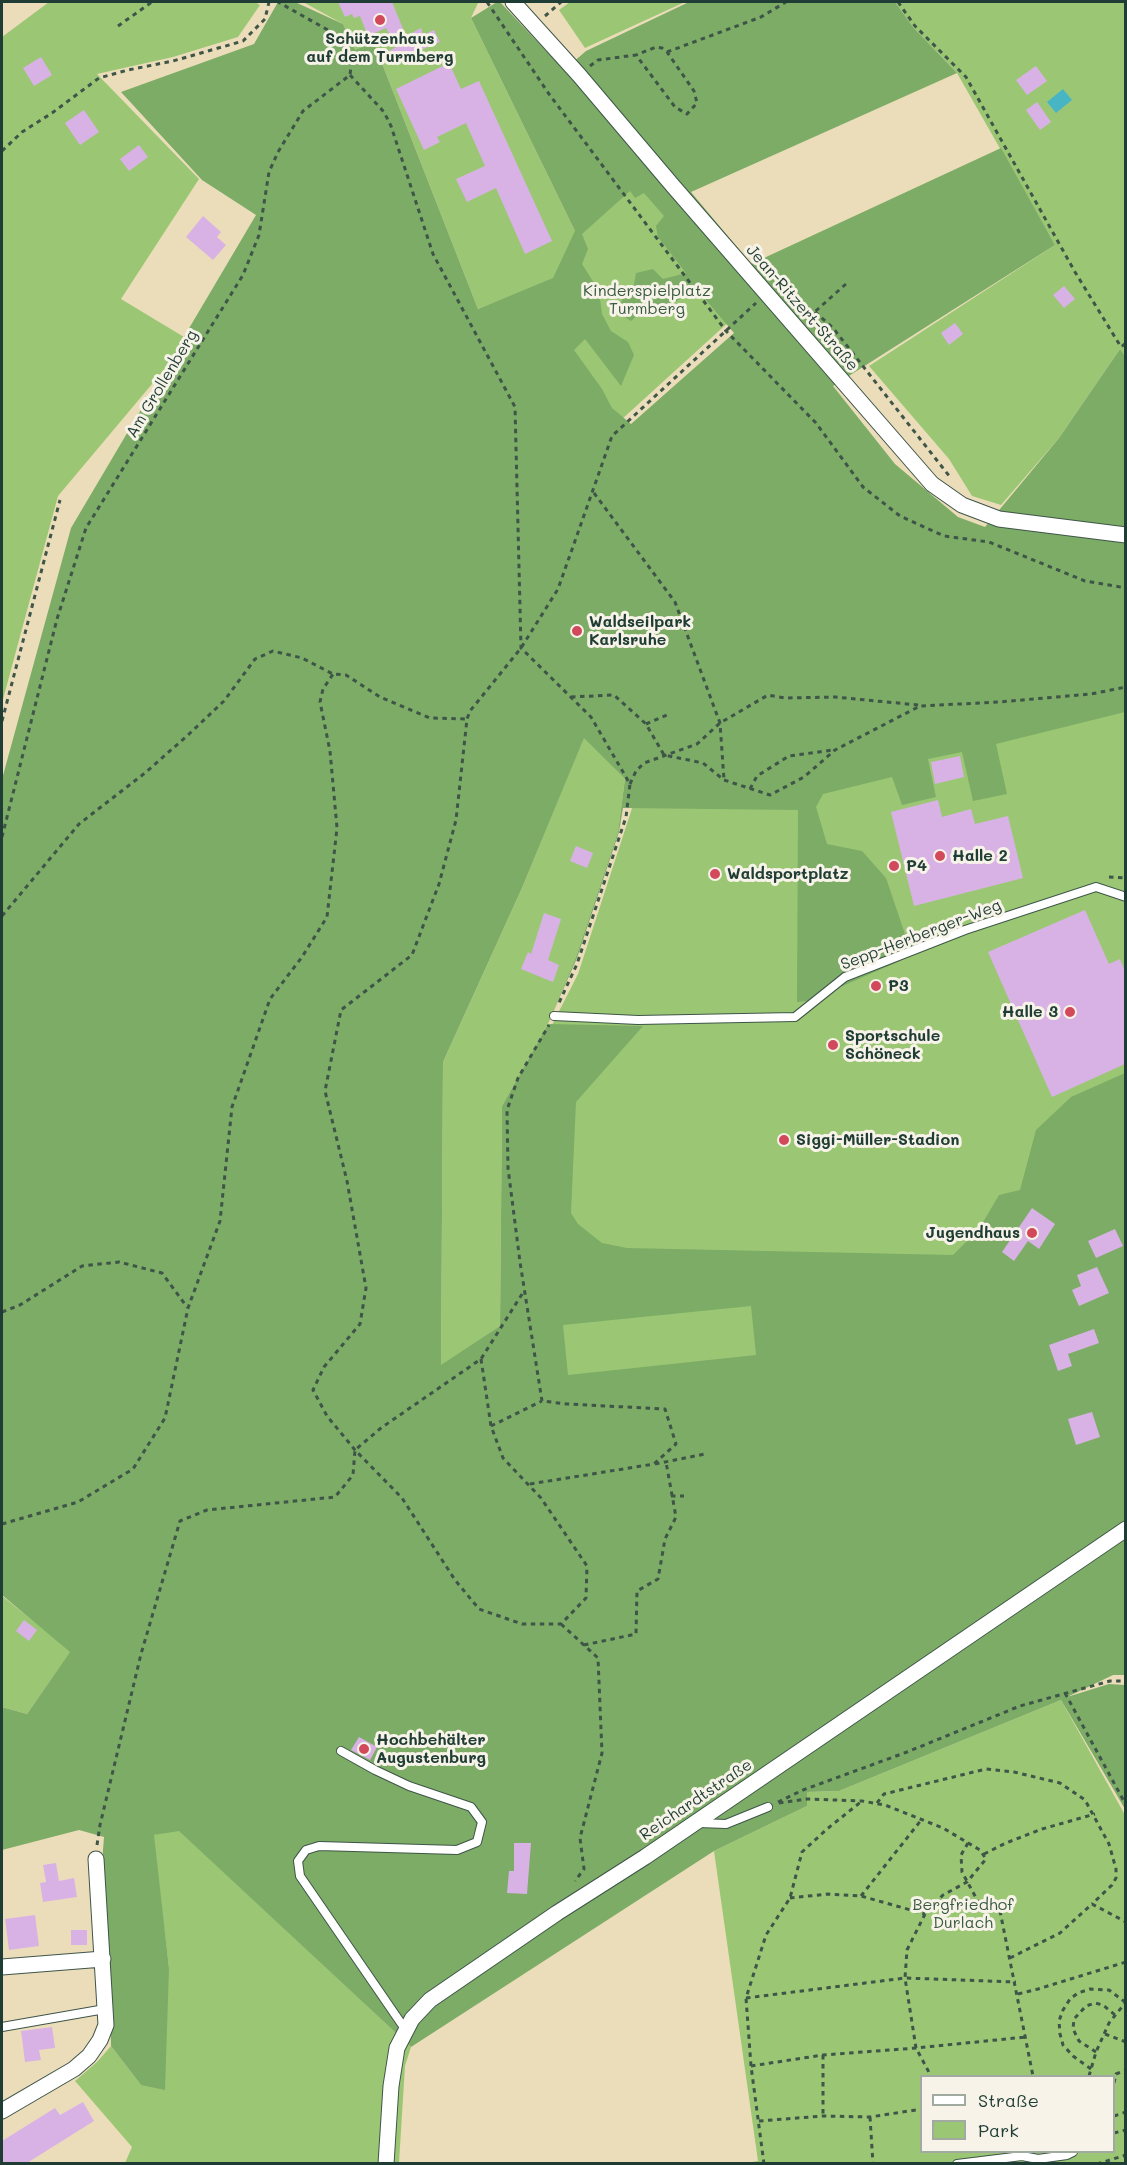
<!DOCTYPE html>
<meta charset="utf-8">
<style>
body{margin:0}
#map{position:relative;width:1127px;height:2165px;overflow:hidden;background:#ecddba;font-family:Mali,sans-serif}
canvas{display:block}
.frame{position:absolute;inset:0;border:3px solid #1f3d34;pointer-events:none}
.legend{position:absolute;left:920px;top:2075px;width:195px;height:78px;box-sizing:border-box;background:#f7f3e8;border:2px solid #a1aaa0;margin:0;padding:8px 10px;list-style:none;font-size:18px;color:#1f3d34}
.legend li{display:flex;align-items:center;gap:12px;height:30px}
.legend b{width:30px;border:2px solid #a1aaa0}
</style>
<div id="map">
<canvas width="1127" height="2165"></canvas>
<div class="frame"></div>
<ul class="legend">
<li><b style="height:8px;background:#fff"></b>Straße</li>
<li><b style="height:16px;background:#9bc775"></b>Park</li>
</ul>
</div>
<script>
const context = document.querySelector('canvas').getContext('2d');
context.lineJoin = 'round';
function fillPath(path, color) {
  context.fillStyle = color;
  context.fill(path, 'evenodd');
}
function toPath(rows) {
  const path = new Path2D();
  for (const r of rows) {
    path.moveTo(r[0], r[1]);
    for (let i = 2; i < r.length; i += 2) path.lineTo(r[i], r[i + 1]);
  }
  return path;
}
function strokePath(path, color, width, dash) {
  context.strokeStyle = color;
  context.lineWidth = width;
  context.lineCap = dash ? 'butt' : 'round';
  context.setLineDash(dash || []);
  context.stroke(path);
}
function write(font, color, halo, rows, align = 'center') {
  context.font = font + ' Mali,sans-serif';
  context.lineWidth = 6;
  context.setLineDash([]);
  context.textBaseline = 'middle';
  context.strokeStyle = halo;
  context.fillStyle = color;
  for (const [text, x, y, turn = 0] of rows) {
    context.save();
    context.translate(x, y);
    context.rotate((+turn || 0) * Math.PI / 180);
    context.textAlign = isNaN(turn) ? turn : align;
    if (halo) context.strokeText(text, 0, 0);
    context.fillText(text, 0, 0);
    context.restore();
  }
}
fillPath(toPath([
 [49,2,255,2,260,5,238,37,173,57,97,74,199,179,121,299,189,340,58,496,2,703,2,37],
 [303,2,475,2,478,3,471,18,575,231,619,193,640,181,743,309,588,450,679,507,644,592,707,692,679,739,594,686,514,868,456,820,476,671,522,454,472,351,509,329,537,368,582,322,553,279,478,309,374,43,355,51,343,24],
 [570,2,685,2,585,48,559,10],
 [895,2,1125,2,1125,358,1120,349,1059,438,1001,505,972,496,949,459,869,366,1055,245,957,73,913,27],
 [1125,692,1125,1179,670,1400,551,1395,527,1067,553,1023,578,974,636,796],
 [584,737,625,779,618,832,576,957,548,1024,502,1106,500,1326,441,1366,443,1062,522,888],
 [2,1596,71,1651,27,1714,2,1707],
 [1061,1700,1125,1815,1125,2163,746,2163,758,2161,714,1851,807,1806,807,1792,839,1791],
 [922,2076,1114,2076,1114,2152,922,2152],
 [179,1830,411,2047,405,2066,399,2163,125,2163,132,2147,75,2081,97,2062,111,2046,141,2085,169,1968,153,1835]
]), '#9bc775');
fillPath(toPath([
 [278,2,295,2,343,24,355,50,374,43,478,309,553,278,575,231,471,18,497,2,500,2,564,70,586,51,689,2,895,2,913,27,957,73,691,192,751,264,1001,148,1055,245,833,386,895,464,958,517,985,527,1059,438,1120,349,1126,358,1125,712,996,744,1007,794,973,801,962,752,928,759,936,797,902,805,892,777,823,794,816,807,827,844,862,851,886,878,907,940,900,961,808,1001,797,1002,798,810,623,808,619,832,577,958,548,1024,643,1026,576,1102,571,1213,578,1224,602,1243,627,1248,953,1255,979,1229,999,1195,1020,1190,1036,1130,1071,1097,1125,1073,1125,1675,1113,1675,1067,1697,1109,1684,1125,1685,1125,1809,1061,1700,839,1791,807,1792,807,1806,714,1851,411,2047,179,1831,154,1835,169,1968,165,2090,141,2085,111,2046,109,1959,102,1863,104,1837,79,1830,2,1850,2,1707,27,1714,70,1652,2,1595,2,779,71,528,256,215,202,180,121,92,254,44],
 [630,191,635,198,644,193,664,216,656,226,658,237,686,273,663,279,653,269,636,273,634,285,622,298,620,314,631,321,641,312,666,314,669,306,691,292,700,293,734,333,631,424,612,408,602,389,574,350,585,339,621,386,634,355,628,342,611,331,602,314,599,291,582,264,588,249,582,234],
 [584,738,625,779,618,832,576,957,548,1024,502,1106,500,1326,441,1365,443,1062,522,888],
 [751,1306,756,1355,568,1375,563,1325]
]), '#7cac66');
fillPath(toPath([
 [1063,89,1072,100,1056,113,1047,102]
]), '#48b5c4');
fillPath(toPath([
 [338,2,392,2,406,36,421,28,423,35,434,30,440,42,394,61,389,51,396,47,386,28,368,36,360,16,354,18,352,14,345,17],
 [41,57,52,75,34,86,23,68],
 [449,63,461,89,479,81,552,241,525,254,496,188,467,202,456,179,485,166,466,123,437,137,440,142,424,150,396,89],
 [1036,66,1047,81,1027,95,1016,80],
 [1037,102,1051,122,1040,130,1026,110],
 [84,110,99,132,80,145,65,123],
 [139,145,148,157,129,171,120,159],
 [203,216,221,232,217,237,226,245,213,260,186,237],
 [1064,286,1075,299,1064,308,1053,295],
 [955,323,963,334,949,345,941,333],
 [960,756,964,777,935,784,931,762],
 [938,800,942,817,971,809,975,824,1008,816,1023,878,914,906,891,812],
 [576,846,593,853,587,868,570,861],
 [1085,910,1109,964,1120,959,1125,971,1125,1064,1052,1097,988,952],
 [544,913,561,919,548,960,559,965,553,982,521,969,528,952,531,954],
 [1032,1208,1055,1224,1039,1249,1028,1241,1014,1261,1002,1252],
 [1115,1229,1123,1246,1096,1258,1088,1241],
 [1097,1267,1109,1293,1079,1306,1072,1290,1081,1286,1077,1275],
 [1094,1329,1099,1343,1068,1354,1072,1366,1058,1371,1049,1345],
 [1092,1412,1100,1437,1076,1445,1068,1419],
 [24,1620,37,1630,29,1641,16,1631],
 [359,1737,377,1747,370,1760,351,1750],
 [514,1843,531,1843,527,1894,507,1893,509,1871,514,1871],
 [56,1863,59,1881,74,1878,77,1897,43,1902,40,1883,46,1882,43,1865],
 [35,1915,39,1946,9,1950,5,1919],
 [71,1930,87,1930,87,1945,71,1945],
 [52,2027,55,2048,39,2050,41,2060,25,2062,21,2031],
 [83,2102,94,2121,27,2163,2,2163,2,2141,55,2108,60,2115]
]), '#d9b2e5');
const service = toPath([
 [554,1016,638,1020,795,1017,845,977,965,930,1096,887,1126,897],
 [341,1751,375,1770,409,1786,471,1807,482,1822,477,1842,457,1850,319,1846,306,1850,298,1861,300,1876,405,2029],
 [699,1823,726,1824,768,1807],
 [2,2027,105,2009],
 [957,2164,1022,2156,1038,2159,1067,2155,1073,2152]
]);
const minor = toPath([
 [513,2,579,75,673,186,932,484,962,505,999,519,1126,535],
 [2,1967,103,1959],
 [2,2111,74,2069,89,2056,100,2040,106,2025,96,1859],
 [386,2164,391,2086,397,2048,412,2019,430,2000,557,1913,645,1857,1126,1529]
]);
strokePath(service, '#3e5548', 10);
strokePath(minor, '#3e5548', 17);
strokePath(toPath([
 [487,2,549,94,726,331,816,423,863,487,900,516,944,536,989,542,1085,581,1126,588],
 [898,2,915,26,966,77,1075,272,1121,347,1126,343],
 [545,16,561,2],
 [118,26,152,2],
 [667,52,761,17,786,2],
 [590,66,598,60,636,55,675,107,687,114,697,103,694,91,667,52,662,48,656,47,636,55],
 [350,75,384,112,391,126,433,254,515,407,521,648,591,717,630,784,626,817,577,964,558,1005],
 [2,151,22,132,52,113,99,78,128,70,173,61,243,41,265,19,269,2],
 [815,312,833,328,950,477],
 [809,317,847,283],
 [594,493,675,602,720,723,724,780],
 [571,697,614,695,646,724,664,755,703,763,724,780,770,795,804,777,835,750,920,706,999,702,1091,694,1126,687],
 [2,721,60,500],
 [646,724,667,715],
 [630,784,636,771,644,763,697,744,720,723,768,695,785,698,835,697,918,705],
 [750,789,757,776,789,756,833,750],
 [2,837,57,619,86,528,243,275,259,235,269,172,278,152,303,111,350,75,352,58,335,34,278,2],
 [1109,877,1126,878],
 [2,916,79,824,145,773,188,735,224,701,255,659,273,651,302,658,333,674,346,675,380,697,430,718,467,719],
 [2,1312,20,1305,82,1266,119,1262,162,1273,187,1307],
 [481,1359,491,1426,503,1458,541,1498,587,1566,586,1598,561,1624,522,1624,479,1609,455,1580,402,1498,355,1450,327,1416,313,1390,324,1367,360,1324,366,1288,347,1181,325,1091,341,1010,412,955,439,884,456,820,467,719,470,711,521,648,558,589,612,436,756,303],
 [491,1426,542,1401],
 [655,1464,705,1454],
 [530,1484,654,1464,676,1444,665,1409,567,1404,542,1401,520,1262,508,1168,507,1110,518,1078,549,1025],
 [671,1496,684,1496],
 [2,1524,78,1502,133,1469,165,1418,188,1308,220,1221,232,1107,270,999,302,957,327,917,337,828,330,751,320,702,323,689,333,674],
 [561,1624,598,1658,602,1753,580,1838,584,1869,575,1881],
 [584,1645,636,1634,637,1591,658,1579,665,1539,676,1517,666,1462],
 [1065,1693,1126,1805],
 [778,1802,803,1790,907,1752,1020,1706,1110,1681,1126,1681],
 [779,1803,807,1799,862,1801,885,1805,943,1828,980,1850,986,1859,967,1882,943,1895,925,1914,907,1950,905,1978,916,2048,931,2076],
 [877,1803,884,1794,986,1769,1014,1772,1060,1783,1085,1800,1109,1844,1116,1869,1116,1878,1112,1885,1092,1904],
 [968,1843,961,1855,962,1872,981,1907,1000,1911,1033,2076],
 [97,1845,100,1825,141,1654,180,1521,207,1510,335,1497,353,1475,355,1450,381,1428,481,1359,524,1291],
 [984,1854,1006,1843,1042,1829,1095,1814],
 [861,1896,922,1819],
 [790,1898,828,1894,861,1896,925,1914],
 [1010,1958,1060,1933,1092,1904,1126,1922],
 [1018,1994,1038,1989,1126,1962],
 [746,1998,905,1978,1016,1982],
 [1105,2034,1126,2042],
 [1096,2052,1079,2041,1073,2029,1074,2019,1086,2006,1095,2003,1103,2005,1115,2015],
 [823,2055,823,2116],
 [751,2066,823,2055,916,2048,1026,2037],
 [1091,2069,1073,2056,1063,2045,1060,2034,1059,2021,1063,2010,1070,1999,1078,1993,1090,1989,1109,1990,1125,2002],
 [1089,2076,1096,2052,1109,2023,1126,2002],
 [1114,2083,1116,2074,1126,2070],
 [1114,2116,1126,2112],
 [870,2117,873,2164],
 [759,2121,823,2116,870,2117,922,2109],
 [1114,2133,1126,2130],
 [764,2164,751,2066,746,1998,766,1935,790,1898,802,1852,827,1829,862,1801],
 [1097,2164,1126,2155]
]), '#3e5548', 3, [4.5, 4.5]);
strokePath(service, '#fff', 8);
strokePath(minor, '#fff', 15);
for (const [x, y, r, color] of [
 [380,20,6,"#d1495b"],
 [577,631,6,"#d1495b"],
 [940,856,6,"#d1495b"],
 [894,866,6,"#d1495b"],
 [715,874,6,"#d1495b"],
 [876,986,6,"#d1495b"],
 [1070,1012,6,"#d1495b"],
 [833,1045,6,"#d1495b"],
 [784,1140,6,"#d1495b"],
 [1032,1233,6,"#d1495b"],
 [364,1749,6,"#d1495b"]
]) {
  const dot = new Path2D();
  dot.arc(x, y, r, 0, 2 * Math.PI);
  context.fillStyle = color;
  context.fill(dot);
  strokePath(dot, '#f7f3e8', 2);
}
write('bold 16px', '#1f3d34', '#f7f3e8', [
 ["Schützenhaus",380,39,"center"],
 ["auf dem Turmberg",380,57,"center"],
 ["Waldseilpark",589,622],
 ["Karlsruhe",589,640],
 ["Halle 2",952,856],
 ["P4",906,866],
 ["Waldsportplatz",727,874],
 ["P3",888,986],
 ["Halle 3",1058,1012,"right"],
 ["Sportschule",845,1036],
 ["Schöneck",845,1054],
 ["Siggi-Müller-Stadion",796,1140],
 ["Jugendhaus",1020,1233,"right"],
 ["Hochbehälter",376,1740],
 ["Augustenburg",376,1758]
], 'left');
write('16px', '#385941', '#f7f3e8', [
 ["Kinderspielplatz",647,291],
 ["Turmberg",647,309],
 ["Bergfriedhof",963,1905],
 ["Durlach",963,1923]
]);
write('16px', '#1f3d34', '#f7f3e8', [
 ["Jean-Ritzert-Straße",802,308,49],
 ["Am Grollenberg",162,384,-59],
 ["Sepp-Herberger-Weg",921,935,-21],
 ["Reichardtstraße",696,1800,-34]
]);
</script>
